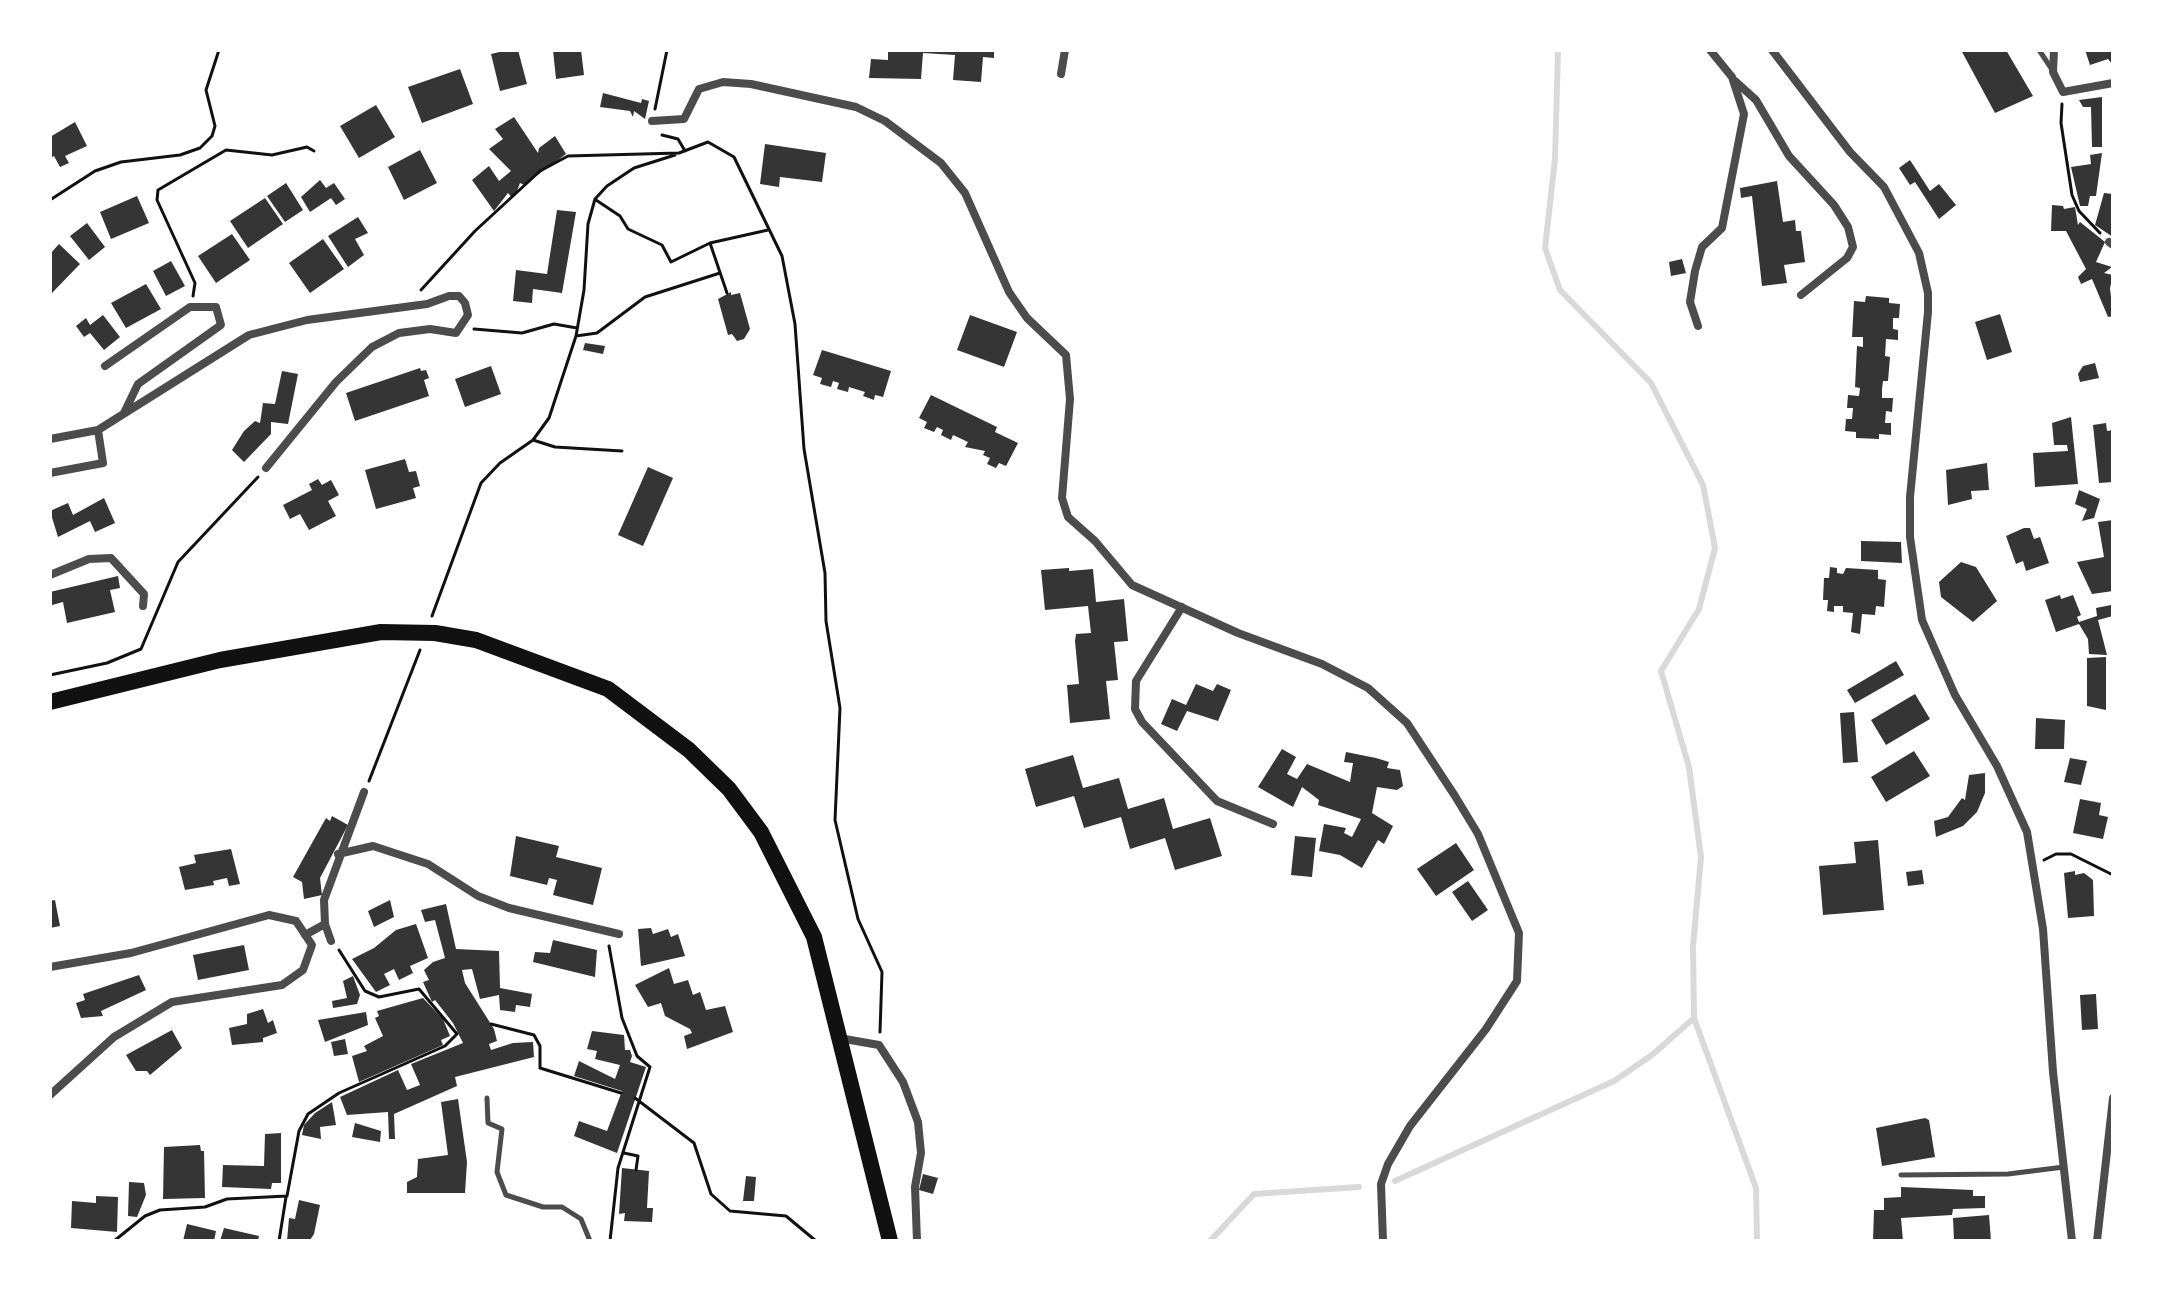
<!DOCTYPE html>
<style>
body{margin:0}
#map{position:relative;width:2163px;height:1291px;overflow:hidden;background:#fff;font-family:Rubik,sans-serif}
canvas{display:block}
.frame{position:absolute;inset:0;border:52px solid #fff;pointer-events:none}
</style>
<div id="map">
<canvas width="2163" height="1291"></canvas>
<div class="frame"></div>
</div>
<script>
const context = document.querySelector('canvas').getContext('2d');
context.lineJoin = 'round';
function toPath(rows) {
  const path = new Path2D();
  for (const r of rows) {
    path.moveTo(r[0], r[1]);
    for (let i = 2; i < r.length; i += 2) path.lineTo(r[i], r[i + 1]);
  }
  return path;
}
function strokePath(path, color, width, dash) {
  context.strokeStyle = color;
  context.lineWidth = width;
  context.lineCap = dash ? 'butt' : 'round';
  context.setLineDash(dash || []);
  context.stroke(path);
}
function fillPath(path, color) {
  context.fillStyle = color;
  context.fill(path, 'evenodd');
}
strokePath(toPath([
 [1558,50,1555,159,1545,248,1560,290,1651,383,1703,485,1715,548,1699,609,1661,671,1689,767,1701,857,1693,946,1694,1018,1756,1188,1757,1241],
 [1395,1181,1614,1081,1652,1055,1694,1018],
 [1210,1241,1254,1194,1359,1187]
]), '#d9d9d9', 6);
fillPath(toPath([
 [508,50,518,50,527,84,500,91,491,54],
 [553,50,581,50,584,75,556,79],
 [888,50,994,50,994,58,983,57,981,82,953,80,955,55,923,53,921,79,869,78,871,59,888,60],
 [1961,50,2006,50,2033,96,1995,113],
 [2085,50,2113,50,2113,65,2108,59,2090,65],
 [460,69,473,104,422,123,408,87],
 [603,93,641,103,642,99,649,101,645,119,634,111,633,117,630,111,600,107],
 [2102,97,2102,147,2092,147,2091,107,2083,107,2079,100],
 [376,105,395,137,359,158,340,126],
 [514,117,538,153,539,148,555,136,566,154,524,185,520,183,516,194,512,198,508,193,494,211,472,180,489,166,499,181,511,171,489,149,503,139,495,129],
 [75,122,87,146,65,156,69,163,60,167,54,156,50,158,50,137],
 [765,144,826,153,822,182,780,177,779,187,760,184],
 [420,150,437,183,404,200,388,167],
 [2102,153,2096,196,2090,196,2088,206,2080,206,2071,167,2091,164,2090,155],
 [1910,160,1930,191,1939,184,1956,205,1939,219,1915,182,1910,185,1899,168],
 [320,180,326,188,334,183,345,199,336,205,331,198,310,212,301,197],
 [1777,181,1783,222,1795,220,1796,231,1801,231,1805,262,1784,265,1787,283,1762,286,1752,196,1741,198,1740,188],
 [286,183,303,210,285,222,267,196],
 [2104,193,2113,194,2113,237,2095,225],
 [137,196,149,223,111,239,100,212],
 [265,198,283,224,248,248,230,221],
 [2052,205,2063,206,2064,209,2075,207,2078,225,2080,222,2105,242,2096,262,2112,267,2104,273,2113,275,2110,288,2113,316,2108,317,2092,279,2081,284,2078,277,2086,269,2066,231,2051,231],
 [557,210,576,212,562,293,533,289,532,303,513,301,516,270,547,274],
 [358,217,368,233,355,239,364,255,348,267,328,236],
 [87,223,105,247,89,260,70,236],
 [232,234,250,260,216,283,198,256],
 [323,239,344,269,310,293,289,263],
 [59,244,80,264,52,293,50,254],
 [1682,259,1686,273,1671,276,1669,262],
 [171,261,185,286,166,296,153,271],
 [146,284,161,309,126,328,111,303],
 [731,292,731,295,740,293,750,329,744,339,737,341,732,334,728,335,718,299],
 [1866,296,1889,298,1889,303,1900,304,1899,318,1893,318,1893,329,1898,330,1898,340,1886,339,1885,356,1890,357,1888,381,1883,381,1882,389,1882,398,1893,398,1892,412,1886,411,1885,423,1891,423,1891,435,1879,434,1879,439,1856,438,1856,432,1845,431,1846,419,1852,419,1853,408,1847,408,1848,395,1859,396,1860,388,1855,387,1857,346,1863,347,1863,337,1852,337,1854,301,1865,302],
 [2000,314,2012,352,1987,360,1975,322],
 [103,315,120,337,104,350,90,333,84,337,76,326,86,318,90,325],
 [970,315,1017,332,1004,367,957,350],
 [585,343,605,346,603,354,583,350],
 [822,350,891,371,883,397,875,395,874,400,863,396,865,392,849,387,848,392,837,389,839,383,833,381,831,387,820,384,822,378,813,375],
 [2095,363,2099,378,2080,382,2078,374,2083,366],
 [491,366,501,394,465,407,455,379],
 [420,368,421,371,426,370,429,378,424,380,429,396,355,421,346,393],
 [282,371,298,374,288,424,271,422,271,434,244,462,232,450,244,431,255,421,260,423,263,403,275,404],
 [931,395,997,427,995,432,1018,443,1006,466,999,463,996,468,987,464,990,458,983,455,985,451,965,447,968,442,953,435,951,440,941,435,943,430,937,427,934,432,924,428,927,422,919,418],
 [2071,417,2078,484,2035,487,2033,453,2068,451,2067,445,2054,445,2052,423],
 [2106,423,2107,431,2113,430,2113,482,2099,483,2093,425],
 [405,459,409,472,416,471,420,486,413,488,416,498,376,509,365,470],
 [1987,463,1989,490,1971,491,1972,499,1948,505,1946,470],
 [648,467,673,478,643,546,618,535],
 [318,479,322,485,331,480,339,495,328,501,336,516,309,530,300,514,290,519,283,505,312,490,309,484],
 [2079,490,2100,499,2094,518,2082,521,2087,509,2075,504],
 [104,498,115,523,95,532,90,521,58,537,50,511,68,503,73,515],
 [2113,520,2113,591,2092,594,2077,562,2104,557,2098,522],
 [2024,528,2030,528,2034,539,2040,537,2049,563,2026,571,2023,561,2016,564,2006,536],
 [1861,541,1901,542,1902,563,1861,561],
 [1961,562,1976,567,1997,601,1973,622,1941,597,1939,582],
 [1830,567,1837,568,1837,573,1843,574,1846,568,1878,570,1878,579,1886,580,1884,607,1876,606,1875,615,1862,614,1860,634,1851,632,1853,613,1843,612,1843,606,1834,606,1834,612,1827,611,1828,600,1823,600,1824,578,1829,578],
 [1069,568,1069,571,1093,569,1096,602,1124,599,1128,641,1114,642,1118,680,1106,681,1110,719,1070,723,1067,685,1079,684,1075,641,1076,634,1091,633,1088,606,1045,610,1041,570],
 [118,576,120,588,110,590,115,612,67,623,63,602,52,605,50,592],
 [2060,595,2061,599,2073,595,2081,615,2077,617,2079,622,2097,616,2096,608,2111,605,2113,616,2098,620,2107,655,2089,654,2088,639,2079,624,2056,632,2045,600],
 [2106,657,2106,710,2087,706,2087,658],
 [1896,661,1904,675,1855,703,1847,690],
 [1196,684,1213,691,1217,684,1231,690,1218,721,1187,711,1177,731,1161,724,1172,699,1186,705],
 [1915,694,1930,719,1886,745,1871,720],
 [1854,712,1858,762,1843,763,1840,713],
 [2036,718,2065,720,2064,749,2035,749],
 [1282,749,1296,757,1287,774,1297,779,1307,764,1350,782,1353,763,1344,762,1346,752,1376,758,1389,762,1387,768,1400,770,1403,786,1397,790,1377,787,1372,813,1393,826,1384,844,1378,840,1362,868,1340,855,1319,851,1324,824,1346,828,1344,833,1352,837,1361,819,1318,805,1319,800,1302,787,1293,807,1258,787],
 [1914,751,1930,776,1886,802,1871,777],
 [1073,755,1083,788,1119,778,1128,809,1164,798,1173,829,1210,818,1222,856,1175,870,1165,838,1130,849,1121,817,1084,828,1074,796,1036,807,1025,769],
 [2070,758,2087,761,2081,785,2064,782],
 [1985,773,1985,793,1977,812,1963,826,1936,837,1934,821,1948,817,1962,798,1965,800,1969,775],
 [2080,799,2101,803,2099,815,2108,817,2103,839,2073,833],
 [332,816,348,825,320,878,322,895,304,899,302,882,293,877,326,818,330,821],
 [516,836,559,846,556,857,602,868,593,905,553,895,557,880,549,878,547,885,510,876],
 [1295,836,1316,838,1312,877,1291,875],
 [1878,840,1884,910,1823,915,1819,866,1856,863,1854,842],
 [1456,843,1474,870,1436,896,1417,869],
 [231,849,240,884,229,886,227,878,213,881,214,885,185,890,179,867,196,863,194,855],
 [1922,870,1924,884,1908,886,1906,872],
 [2075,871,2075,875,2084,873,2093,880,2094,916,2068,918,2064,873],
 [1468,881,1488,910,1472,921,1452,892],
 [55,900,60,926,50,928,50,901],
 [390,900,394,917,374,927,368,911],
 [446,904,456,949,499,951,500,988,532,994,530,1007,516,1005,515,1012,500,1010,499,995,480,999,472,969,462,970,465,983,494,1029,497,1041,489,1044,491,1050,513,1043,533,1042,534,1057,455,1077,457,1086,394,1114,395,1139,389,1139,388,1112,347,1115,340,1097,398,1070,407,1090,420,1085,411,1064,463,1043,453,1023,435,1000,432,1002,423,982,429,980,424,970,433,962,445,958,435,920,425,922,421,910],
 [416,924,428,958,410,966,413,973,399,980,394,969,384,974,390,985,376,992,352,959,374,948,396,930],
 [651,928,653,934,668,929,671,937,678,934,685,956,641,966,638,929],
 [553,940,597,950,595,977,533,962,535,952,550,953],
 [244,945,249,970,198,980,193,955],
 [669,968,674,984,688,980,693,995,700,992,706,1010,725,1006,733,1032,687,1049,684,1036,692,1033,690,1029,665,1016,661,1003,648,1007,635,985],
 [139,975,146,990,101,1011,103,1016,81,1018,76,1003,85,1000,83,994],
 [353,976,360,995,357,1004,333,1008,332,1001,347,998,343,981],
 [2096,994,2098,1029,2082,1030,2080,995],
 [423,998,443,1019,450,1036,441,1040,443,1045,359,1082,352,1056,367,1051,364,1046,383,1036,375,1018,379,1016,377,1011],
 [263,1009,268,1023,273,1020,277,1033,263,1038,263,1042,232,1045,229,1028,247,1024,247,1014],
 [366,1012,368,1025,325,1042,318,1020],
 [172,1030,182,1048,150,1075,147,1071,136,1071,126,1055],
 [592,1031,624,1035,625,1050,630,1050,632,1056,630,1062,646,1067,617,1153,574,1136,579,1121,607,1131,622,1091,574,1076,579,1061,615,1079,620,1065,595,1059,597,1051,587,1049],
 [345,1039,348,1054,334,1056,331,1042],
 [458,1099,467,1162,465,1193,407,1193,407,1182,417,1177,418,1159,448,1155,441,1102],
 [332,1102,336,1125,320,1127,321,1139,302,1135,304,1125,315,1113],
 [1925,1118,1929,1120,1935,1157,1882,1166,1876,1128],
 [355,1123,381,1131,380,1142,352,1137],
 [281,1133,281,1183,272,1183,271,1189,222,1187,223,1165,264,1166,265,1134],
 [200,1145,201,1151,204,1151,205,1198,163,1199,164,1147],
 [622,1168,649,1171,647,1208,653,1208,652,1222,624,1221,625,1213,619,1214],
 [923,1174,938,1178,933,1194,919,1190],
 [746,1176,756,1177,754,1201,743,1201],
 [129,1182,144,1183,146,1195,137,1217,128,1216],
 [1901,1187,1973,1190,1973,1196,1985,1196,1985,1208,1953,1209,1952,1215,1901,1218,1903,1241,1873,1241,1874,1210,1884,1210,1884,1198,1901,1197],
 [96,1196,118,1197,117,1232,71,1228,72,1201,96,1203],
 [299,1200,320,1205,314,1234,310,1240,287,1241,289,1218,295,1219],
 [1989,1215,1991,1241,1954,1241,1953,1218],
 [187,1224,216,1231,214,1241,183,1241],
 [224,1228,259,1236,258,1241,220,1241]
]), '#353535');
strokePath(toPath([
 [2062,104,2061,123,2072,195,2079,211,2100,233],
 [655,109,667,50],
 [662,135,678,139,685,151],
 [50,200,95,171,121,162,180,155,200,148,212,136,215,126,206,90,219,50],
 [596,200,620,216,628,229,662,245,671,262,710,243,727,293],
 [710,243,768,230],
 [421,290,475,231,540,171,568,156,679,153,708,142,734,157,782,256,795,324,804,449,825,573,826,621,840,708,835,820,858,919,882,972,880,1032],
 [193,296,195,283,157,200,158,190,226,150,272,155,307,147,314,151],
 [474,329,522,333,554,324,577,328],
 [576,336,597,333,645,297,720,273],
 [533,440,555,447,622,451],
 [432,616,481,483,500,463,533,440,549,418,576,336,584,290,588,224,595,199,607,186,634,168,675,155],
 [50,675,107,663,141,649,178,562,258,477],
 [369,781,420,650],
 [2044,860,2056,854,2071,854,2113,875],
 [609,946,622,1018,637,1056,650,1067,618,1168,610,1241],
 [491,1024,534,1035,540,1046,540,1068,621,1093],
 [635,1098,694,1143,711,1194,730,1211,786,1216,816,1241],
 [624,1153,638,1156,636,1170],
 [114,1241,145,1216,160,1210,205,1207,227,1199,287,1196,299,1131,308,1114,339,1093,445,1046,457,1034,419,989,379,997,365,991,339,950],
 [279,1241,286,1197]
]), '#111', 3);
strokePath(toPath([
 [2039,50,2053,71],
 [487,1098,488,1123,502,1129,497,1172,506,1195,543,1207,562,1207,581,1219,590,1241],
 [1901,1175,2008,1174,2064,1167]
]), '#4c4c4c', 5);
strokePath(toPath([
 [1772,50,1850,152,1884,187,1919,253,1928,293,1928,312,1910,497,1910,537,1922,620,1955,695,1997,766,2027,832,2043,929,2053,1072,2072,1241],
 [2054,50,2053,72,2063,92,2113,83],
 [1061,74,1065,50],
 [1735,81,1756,100,1789,156,1834,205,1848,227,1853,247,1847,258,1801,295],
 [652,121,684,119,699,89,723,82,751,84,856,107,885,121,941,163,965,193,1009,292,1027,318,1066,355,1070,399,1062,498,1068,517,1095,541,1132,585,1238,633,1322,664,1368,688,1407,723,1455,796,1478,834,1519,933,1517,981,1486,1029,1410,1126,1388,1164,1381,1184,1383,1241],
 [2109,242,2113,245],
 [1698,326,1690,302,1695,271,1702,247,1722,228,1744,114,1732,77,1710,50],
 [105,366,190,307,216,307,221,325,138,384,124,413],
 [50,439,98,430,249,335,307,320,427,304,449,296,459,296,465,303,468,315,456,333,430,329,399,333,372,347,336,382,266,468],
 [50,473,103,463,98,430],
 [50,575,89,559,111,558,144,594,143,606],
 [1182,607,1136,681,1135,709,1142,722,1217,801,1273,824],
 [338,854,373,846,428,864,478,896,509,908,619,934],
 [305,935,325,924],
 [331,941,325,924,324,900,364,792],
 [50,967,131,953,269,915,296,921,312,945,303,970,282,985,172,1002,114,1037,50,1095],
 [839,1038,879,1045,903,1082,918,1122,921,1153,915,1187,917,1241],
 [2097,1241,2113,1098]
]), '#4c4c4c', 8);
strokePath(toPath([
 [50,702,220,660,381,632,435,633,476,640,608,689,689,750,729,789,761,832,814,937,890,1241]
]), '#111', 16);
</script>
